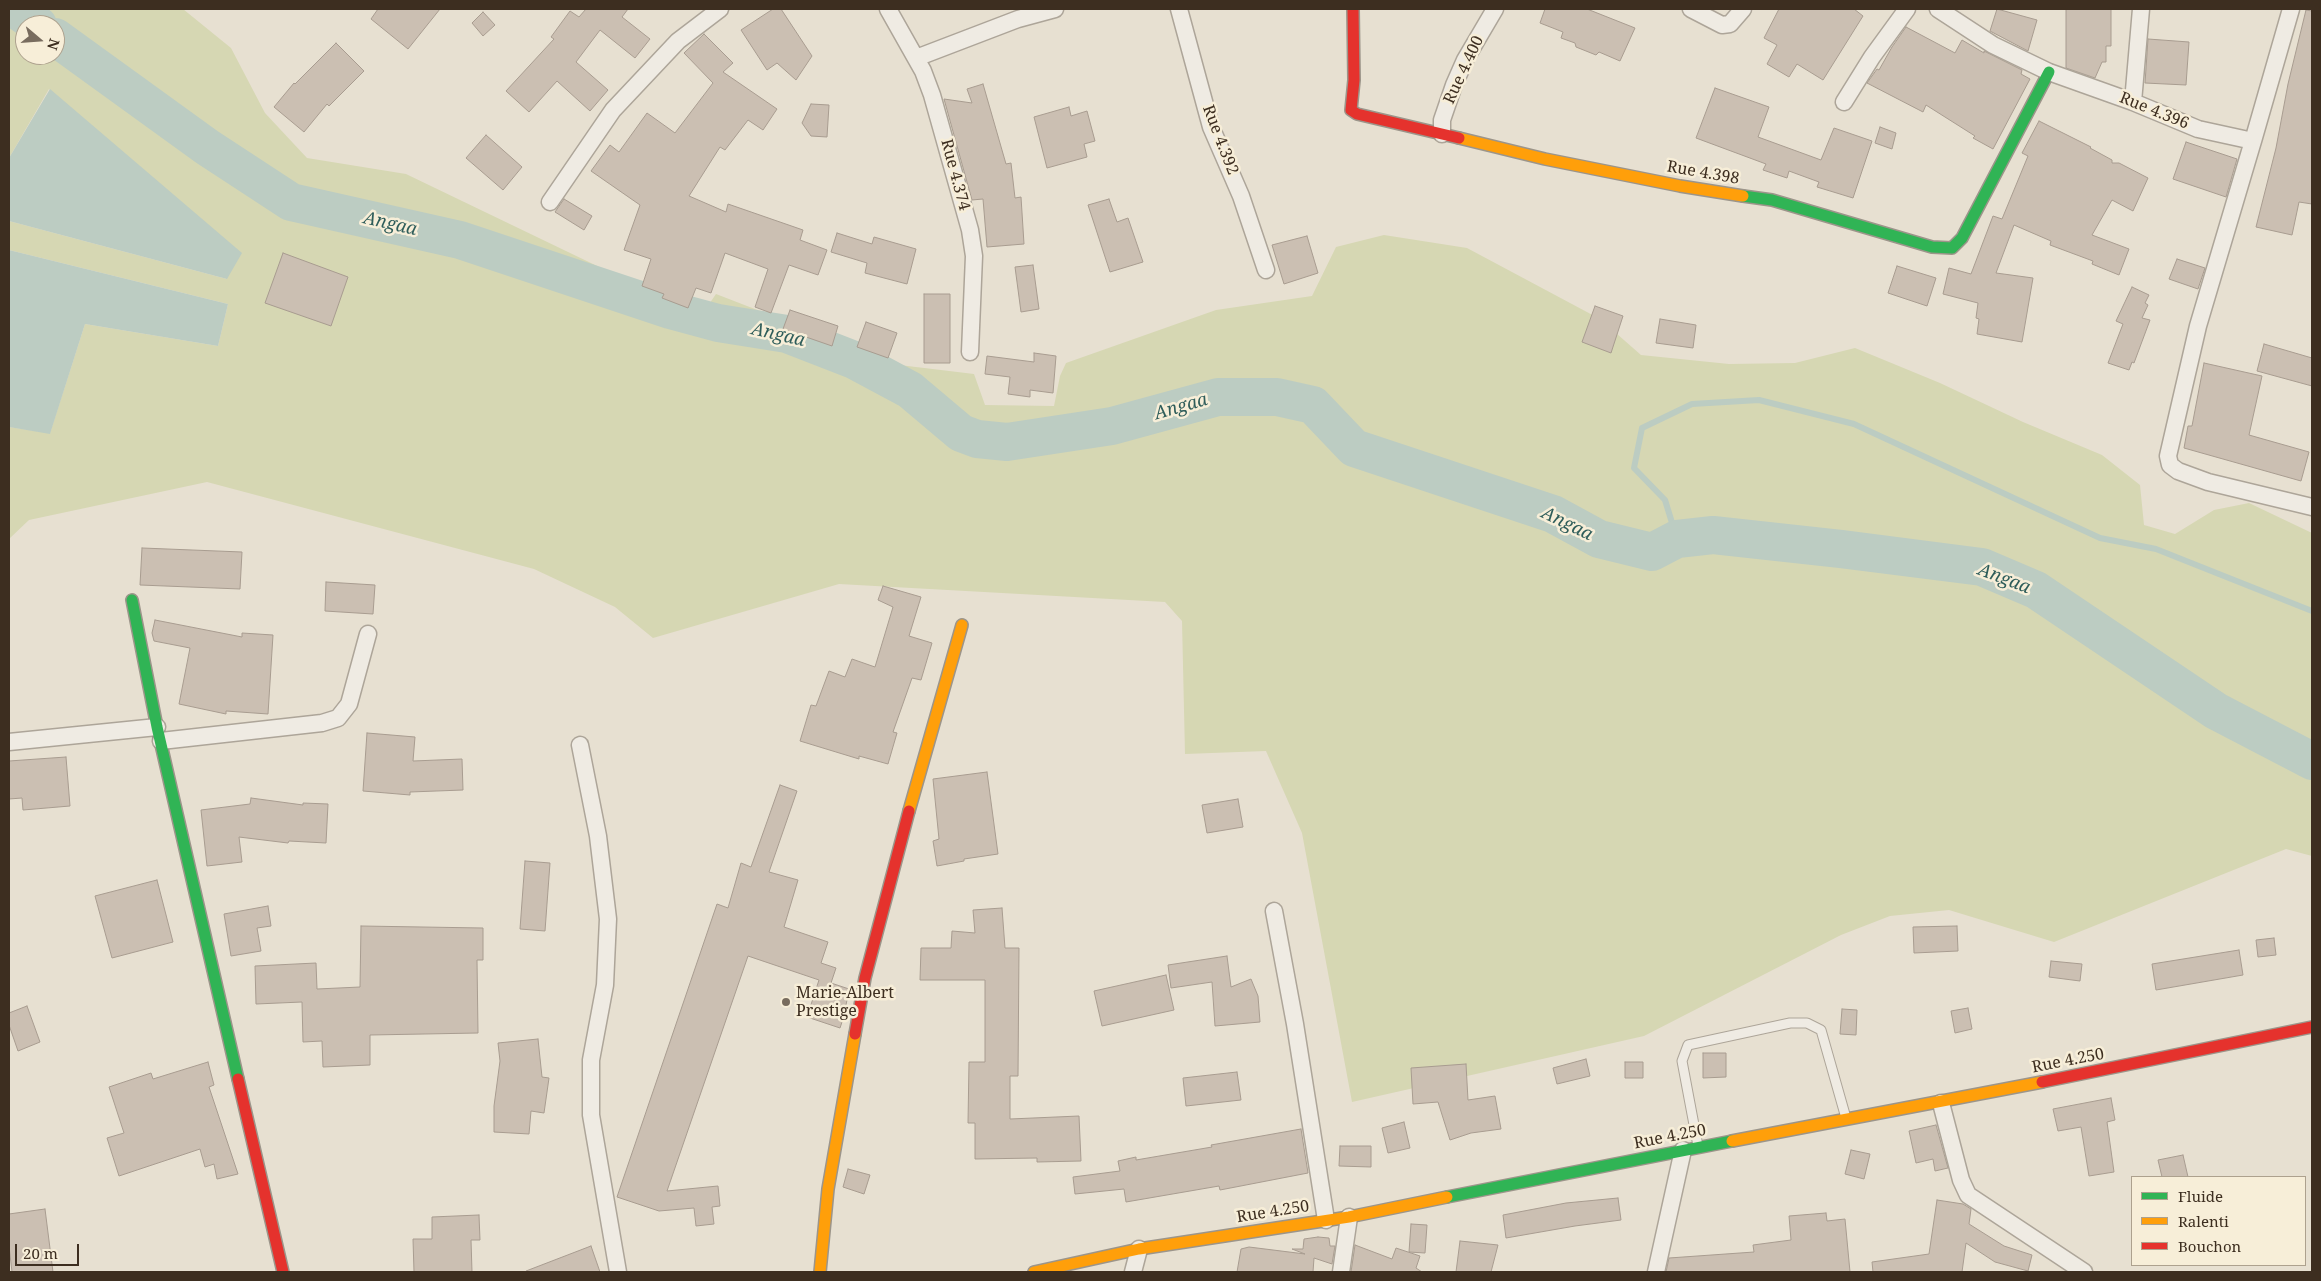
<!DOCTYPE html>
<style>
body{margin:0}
#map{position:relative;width:2321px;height:1281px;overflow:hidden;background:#e7e0d1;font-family:"Noto Serif",serif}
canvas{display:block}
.frame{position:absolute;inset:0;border:10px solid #3d2e20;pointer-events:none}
.legend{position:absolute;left:2131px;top:1176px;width:175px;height:90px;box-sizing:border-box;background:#f7eed8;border:1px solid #ada18e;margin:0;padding:6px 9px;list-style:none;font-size:15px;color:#3d2e20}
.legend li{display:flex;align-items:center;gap:10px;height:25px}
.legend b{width:25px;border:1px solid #ada18e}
.north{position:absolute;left:15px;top:15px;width:50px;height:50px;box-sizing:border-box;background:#f7eed8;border:1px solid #ada18e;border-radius:50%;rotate:108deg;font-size:14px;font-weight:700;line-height:20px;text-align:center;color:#3d2e20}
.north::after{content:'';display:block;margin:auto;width:18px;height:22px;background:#786c5e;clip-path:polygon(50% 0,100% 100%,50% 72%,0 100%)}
.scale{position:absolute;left:15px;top:1244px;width:64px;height:22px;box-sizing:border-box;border:2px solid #3d2e20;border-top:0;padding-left:6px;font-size:15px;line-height:18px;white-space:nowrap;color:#3d2e20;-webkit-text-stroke:4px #f7eed8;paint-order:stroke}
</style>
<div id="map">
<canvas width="2321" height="1281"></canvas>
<div class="frame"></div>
<ul class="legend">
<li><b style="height:6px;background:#30b455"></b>Fluide</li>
<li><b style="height:6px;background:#ff9f0a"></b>Ralenti</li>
<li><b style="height:6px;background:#e5322d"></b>Bouchon</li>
</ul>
<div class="north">N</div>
<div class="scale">20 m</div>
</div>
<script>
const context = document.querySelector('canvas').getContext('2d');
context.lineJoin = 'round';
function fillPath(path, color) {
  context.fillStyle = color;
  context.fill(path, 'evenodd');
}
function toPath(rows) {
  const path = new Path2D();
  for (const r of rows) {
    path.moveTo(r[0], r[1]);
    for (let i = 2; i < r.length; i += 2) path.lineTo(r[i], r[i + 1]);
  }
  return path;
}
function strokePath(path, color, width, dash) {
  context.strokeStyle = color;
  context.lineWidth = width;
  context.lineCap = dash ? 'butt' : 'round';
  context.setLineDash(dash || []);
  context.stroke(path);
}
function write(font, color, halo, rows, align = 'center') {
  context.font = font + ' "Noto Serif",serif';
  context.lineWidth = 5;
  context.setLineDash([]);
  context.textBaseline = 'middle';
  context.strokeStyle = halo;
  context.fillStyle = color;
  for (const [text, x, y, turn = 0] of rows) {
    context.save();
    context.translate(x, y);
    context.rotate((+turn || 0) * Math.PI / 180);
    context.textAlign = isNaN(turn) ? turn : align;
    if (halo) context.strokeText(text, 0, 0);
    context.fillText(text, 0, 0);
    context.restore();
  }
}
fillPath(toPath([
 [9,9,183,9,231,48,265,113,307,158,406,174,701,316,716,294,791,323,866,361,974,374,985,405,1054,406,1060,376,1066,363,1216,310,1312,296,1336,247,1384,235,1467,248,1600,319,1641,355,1729,364,1795,363,1855,348,1940,383,2023,422,2102,455,2140,485,2144,525,2175,534,2214,510,2249,503,2312,533,2312,856,2286,849,2054,942,1949,910,1890,916,1841,935,1644,1036,1352,1102,1302,833,1266,751,1185,754,1182,621,1165,602,839,584,653,638,615,607,534,569,207,482,29,520,9,539,9,427,50,433,85,324,218,346,228,304,9,250,9,221,227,279,49,89,9,158],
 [25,25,55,25,55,55,25,55]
]), '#d6d7b3');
fillPath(toPath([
 [50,89,242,253,227,279,9,221,9,158],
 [9,250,228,304,218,346,85,324,50,434,9,427]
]), '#bcccc2');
strokePath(toPath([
 [1677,539,1665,500,1634,468,1642,428,1692,404,1759,400,1854,424,2100,538,2156,549,2312,611]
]), '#bcccc2', 6);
strokePath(toPath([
 [15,9,38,25],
 [55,37,207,147,291,202,460,240,670,310,718,323,787,334,854,360,910,390,961,433,977,439,1007,442,1112,426,1218,397,1277,397,1313,405,1354,448,1553,514,1599,539,1652,552,1677,539,1713,535,1841,549,1982,567,2036,590,2216,711,2312,761]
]), '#bcccc2', 38);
const building = toPath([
 [378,9,440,9,408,49,371,19,378,9],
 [586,9,628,9,622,17,650,39,635,58,600,30,576,62,608,90,590,111,557,81,529,112,506,91,554,39,551,37,570,11,579,17,586,9],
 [773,9,781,9,812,56,796,80,777,63,767,70,741,30,773,9],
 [1545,9,1587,9,1635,28,1620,61,1599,52,1596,55,1576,47,1575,43,1561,38,1563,32,1540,23,1545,9],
 [1779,9,1854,9,1863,16,1823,80,1797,64,1789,77,1767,64,1777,45,1764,38,1779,9],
 [1997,9,2037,20,2028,51,1990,31,1997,9],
 [2066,9,2111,9,2111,46,2106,46,2106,62,2102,62,2095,78,2066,68,2066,9],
 [2306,10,2312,11,2312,204,2299,202,2292,235,2256,227,2276,148,2288,84,2306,10],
 [483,12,495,25,483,36,472,23,483,12],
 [1906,27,1955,53,1962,40,1984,53,1984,51,2022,70,2021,74,2030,79,1993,149,1973,138,1975,136,1926,105,1923,112,1867,83,1877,69,1879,70,1892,47,1906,27],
 [704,34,733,63,723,72,777,109,763,130,748,120,725,150,720,147,689,196,726,212,728,204,803,230,800,240,827,250,818,275,789,265,771,313,755,307,768,269,725,253,711,293,696,288,688,308,662,298,664,294,642,286,651,259,624,250,640,205,591,171,610,145,619,152,647,113,675,133,713,83,684,53,704,34],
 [2148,39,2189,42,2186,85,2145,83,2148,39],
 [336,43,364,71,329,106,327,104,304,132,274,107,294,83,295,84,336,43],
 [983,84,1006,164,1011,163,1015,198,1021,197,1024,244,987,247,983,199,972,200,944,99,972,103,967,89,983,84],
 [1715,88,1769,107,1758,137,1821,160,1834,128,1872,141,1853,198,1817,187,1819,182,1789,171,1787,178,1763,170,1766,164,1696,138,1715,88],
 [811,104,829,105,827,137,811,136,802,123,811,104],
 [1069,107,1071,116,1087,111,1095,141,1084,144,1087,157,1047,168,1034,117,1069,107],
 [2039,121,2091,147,2090,148,2112,160,2112,163,2119,163,2148,178,2133,211,2112,200,2092,235,2129,249,2119,275,2092,264,2093,261,2050,245,2051,241,2014,225,1996,273,2033,278,2022,342,1977,334,1979,319,1976,318,1978,303,1943,294,1949,268,1971,274,1993,216,2002,219,2028,156,2022,153,2039,121],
 [1880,127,1896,133,1892,149,1875,143,1880,127],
 [486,135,522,167,503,190,466,158,486,135],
 [2186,142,2237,159,2226,197,2173,179,2186,142],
 [564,199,592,216,584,230,555,212,564,199],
 [1109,199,1117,222,1128,218,1143,262,1110,272,1088,205,1109,199],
 [837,233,872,244,874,237,916,249,907,284,865,273,867,263,831,252,837,233],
 [1307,236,1318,273,1284,284,1272,245,1307,236],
 [283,253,348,277,331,326,265,303,283,253],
 [2177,259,2205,268,2198,289,2169,279,2177,259],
 [1033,265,1039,309,1021,312,1015,267,1033,265],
 [1897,266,1936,278,1927,306,1888,293,1897,266],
 [2132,287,2149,295,2145,303,2148,305,2142,318,2150,320,2134,363,2132,362,2129,370,2108,363,2123,324,2116,321,2132,287],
 [924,294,950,294,950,363,924,363,924,294],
 [1595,306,1623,316,1611,353,1582,342,1595,306],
 [790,310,838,326,832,346,783,329,790,310],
 [1660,319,1696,325,1693,348,1656,343,1660,319],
 [866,322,897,333,888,358,857,347,866,322],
 [2264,344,2312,358,2312,386,2257,371,2264,344],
 [1034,353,1056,356,1053,393,1030,390,1030,397,1008,394,1010,377,985,374,987,356,1034,362,1034,353],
 [2204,363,2262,376,2249,435,2309,452,2301,481,2184,448,2188,426,2192,426,2204,363],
 [142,548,242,552,240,589,140,585,142,548],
 [326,582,375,585,373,614,325,611,326,582],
 [883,586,921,597,909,636,932,643,921,680,912,678,893,732,897,733,888,764,859,756,859,759,800,741,811,705,816,706,829,671,845,677,852,659,875,667,893,607,878,600,883,586],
 [155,620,242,637,242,633,273,635,268,714,226,711,226,714,179,704,190,648,154,641,152,633,155,620],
 [367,733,415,737,413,761,462,759,463,790,410,792,410,795,363,791,367,733],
 [66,757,70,806,23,810,22,798,9,799,9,761,66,757],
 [987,772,998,854,964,859,964,861,937,866,933,841,939,839,933,779,987,772],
 [780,785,797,791,769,872,798,880,784,927,828,942,821,963,836,968,831,983,849,989,844,1016,840,1028,807,1017,819,980,748,956,667,1191,718,1186,720,1206,712,1207,714,1224,696,1226,694,1208,659,1211,617,1197,717,904,728,908,741,863,751,867,780,785],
 [251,798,303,805,303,803,328,804,326,843,289,841,288,843,239,837,242,862,207,866,201,810,250,804,251,798],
 [1238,799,1243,827,1207,833,1202,805,1238,799],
 [525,861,550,863,545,931,520,929,525,861],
 [157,880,173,942,112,958,95,896,157,880],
 [268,906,271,926,257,928,261,951,231,956,224,914,268,906],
 [1002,908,1005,948,1019,948,1018,1076,1010,1076,1010,1119,1079,1116,1081,1161,1037,1162,1037,1158,975,1159,975,1123,968,1123,969,1062,985,1062,985,980,920,980,921,948,951,948,952,931,975,933,973,910,1002,908],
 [361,926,483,928,483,960,477,960,478,1033,370,1035,370,1065,323,1067,322,1041,303,1042,302,1002,256,1004,255,966,316,963,317,989,360,987,361,926],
 [1957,926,1958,951,1914,953,1913,927,1957,926],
 [2274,938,2276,955,2258,957,2256,940,2274,938],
 [2239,950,2243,975,2156,990,2152,964,2239,950],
 [1227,956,1231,987,1251,979,1258,996,1260,1022,1215,1026,1212,982,1171,988,1168,965,1227,956],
 [2051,961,2082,964,2080,981,2049,977,2051,961],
 [1166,975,1174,1010,1102,1026,1094,991,1166,975],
 [27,1006,40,1042,18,1051,9,1025,9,1013,27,1006],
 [1968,1008,1972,1029,1955,1033,1951,1011,1968,1008],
 [1842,1009,1857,1010,1856,1035,1840,1034,1842,1009],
 [538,1039,542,1077,549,1078,544,1113,531,1111,529,1134,494,1132,494,1106,500,1061,498,1043,538,1039],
 [1703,1053,1726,1053,1726,1077,1703,1078,1703,1053],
 [1586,1059,1590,1076,1557,1084,1553,1068,1586,1059],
 [208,1062,214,1085,209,1087,238,1174,217,1179,214,1164,205,1167,200,1149,119,1176,107,1138,124,1133,109,1087,151,1073,153,1079,208,1062],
 [1625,1062,1643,1062,1643,1078,1625,1078,1625,1062],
 [1466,1064,1468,1100,1495,1096,1501,1129,1471,1133,1450,1140,1438,1102,1413,1104,1411,1068,1466,1064],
 [1237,1072,1241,1100,1186,1106,1183,1078,1237,1072],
 [2111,1098,2115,1120,2107,1122,2114,1172,2089,1176,2081,1127,2058,1131,2053,1109,2111,1098],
 [1404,1122,1410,1148,1388,1153,1382,1128,1404,1122],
 [1936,1125,1948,1168,1935,1171,1933,1159,1916,1163,1909,1131,1936,1125],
 [1301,1129,1308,1173,1220,1190,1219,1186,1126,1202,1124,1189,1075,1194,1073,1177,1120,1171,1118,1161,1136,1157,1136,1160,1212,1147,1211,1145,1301,1129],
 [1340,1146,1371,1146,1371,1167,1339,1166,1340,1146],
 [1851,1150,1870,1154,1864,1179,1845,1174,1851,1150],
 [2183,1155,2188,1177,2162,1177,2158,1160,2183,1155],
 [848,1169,870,1175,864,1194,843,1187,848,1169],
 [1618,1198,1621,1220,1575,1226,1506,1238,1503,1215,1566,1203,1618,1198],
 [1937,1200,1963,1204,1971,1209,1969,1224,2004,1246,2032,1255,2028,1271,1995,1262,1966,1243,1962,1272,1873,1272,1872,1262,1929,1254,1937,1200],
 [45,1209,53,1272,12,1272,9,1246,9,1214,45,1209],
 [1826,1213,1827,1221,1845,1219,1850,1272,1666,1272,1669,1258,1754,1252,1753,1245,1791,1240,1789,1216,1826,1213],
 [479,1215,480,1240,471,1240,472,1272,414,1272,413,1239,432,1239,432,1217,479,1215],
 [1411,1224,1427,1225,1425,1253,1409,1252,1411,1224],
 [1318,1237,1329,1238,1330,1246,1335,1246,1332,1264,1314,1258,1313,1272,1237,1272,1241,1249,1249,1247,1305,1254,1292,1249,1303,1249,1304,1239,1318,1237],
 [1460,1241,1498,1245,1491,1272,1456,1272,1460,1241],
 [1355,1245,1392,1259,1396,1248,1420,1256,1416,1268,1422,1272,1351,1272,1355,1245],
 [591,1246,600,1272,526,1272,526,1271,591,1246]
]);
fillPath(building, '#cbbfb2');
strokePath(building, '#a89c90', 1);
const lane = toPath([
 [1698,1146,1682,1061,1688,1045,1790,1023,1807,1023,1821,1030,1846,1118]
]);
const street = toPath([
 [888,9,923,71,932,95,970,230,974,256,970,352],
 [1179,9,1211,127,1241,196,1266,270],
 [1691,9,1722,25,1730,24,1743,9],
 [1938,9,1993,45,2049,72,2133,102,2198,129,2253,141,2291,9],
 [916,58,1018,19,1055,9],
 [1844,102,1872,57,1907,9],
 [2133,102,2141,9],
 [1442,134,1442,120,1454,85,1465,60,1495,9],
 [2253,141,2198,326,2168,456,2170,465,2178,471,2208,482,2312,507],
 [550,202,613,110,678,41,720,9],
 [161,741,322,723,338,718,349,704,368,634],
 [9,742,157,727],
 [580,745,598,836,608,919,605,985,591,1060,591,1115,618,1272],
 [1274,911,1295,1024,1326,1220],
 [1941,1103,1961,1180,1968,1195,2084,1272],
 [1133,1272,1139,1249],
 [1341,1272,1349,1217],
 [1656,1272,1683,1150]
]);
const fast = toPath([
 [1743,196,1772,200,1932,247,1952,248,1962,238,2049,72],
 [132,600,157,727,238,1079],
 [1447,1197,1732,1141]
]);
const slow = toPath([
 [1459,138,1545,159,1680,186,1743,196],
 [909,811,962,625],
 [1732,1141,2042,1082],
 [820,1272,828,1189,855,1034],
 [1034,1272,1139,1249,1349,1217,1447,1197]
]);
const jam = toPath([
 [1353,9,1354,80,1351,110,1357,114,1459,138],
 [855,1034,865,978,909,811],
 [238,1079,283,1272],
 [2042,1082,2312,1027]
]);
strokePath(lane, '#ada599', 11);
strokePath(street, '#ada599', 19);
strokePath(fast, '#9c958a', 14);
strokePath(slow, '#9c958a', 14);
strokePath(jam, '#9c958a', 14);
strokePath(lane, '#efebe3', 9);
strokePath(street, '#efebe3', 16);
strokePath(fast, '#30b455', 11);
strokePath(slow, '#ff9f0a', 11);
strokePath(jam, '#e5322d', 11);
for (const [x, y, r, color] of [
 [786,1002,5,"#786c5e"]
]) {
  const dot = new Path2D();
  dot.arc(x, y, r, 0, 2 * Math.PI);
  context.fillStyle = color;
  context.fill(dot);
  strokePath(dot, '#f7eed8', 2);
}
write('16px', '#3d2e20', '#f7eed8', [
 ["Rue 4.400",1464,70,-65],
 ["Rue 4.396",2154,111,22],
 ["Rue 4.392",1220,140,69],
 ["Rue 4.398",1703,173,10],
 ["Rue 4.374",955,175,75],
 ["Rue 4.250",2068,1061,-11],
 ["Rue 4.250",1670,1137,-11],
 ["Rue 4.250",1273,1212,-9]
]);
write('16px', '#3d2e20', '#f7eed8', [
 ["Marie-Albert",796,993],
 ["Prestige",796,1011]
], 'left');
write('italic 18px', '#2f5d5a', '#f7eed8', [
 ["Angaa",390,224,13],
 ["Angaa",778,335,13],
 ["Angaa",1181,407,-16],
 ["Angaa",1567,524,26],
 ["Angaa",2004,579,21]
]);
</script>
